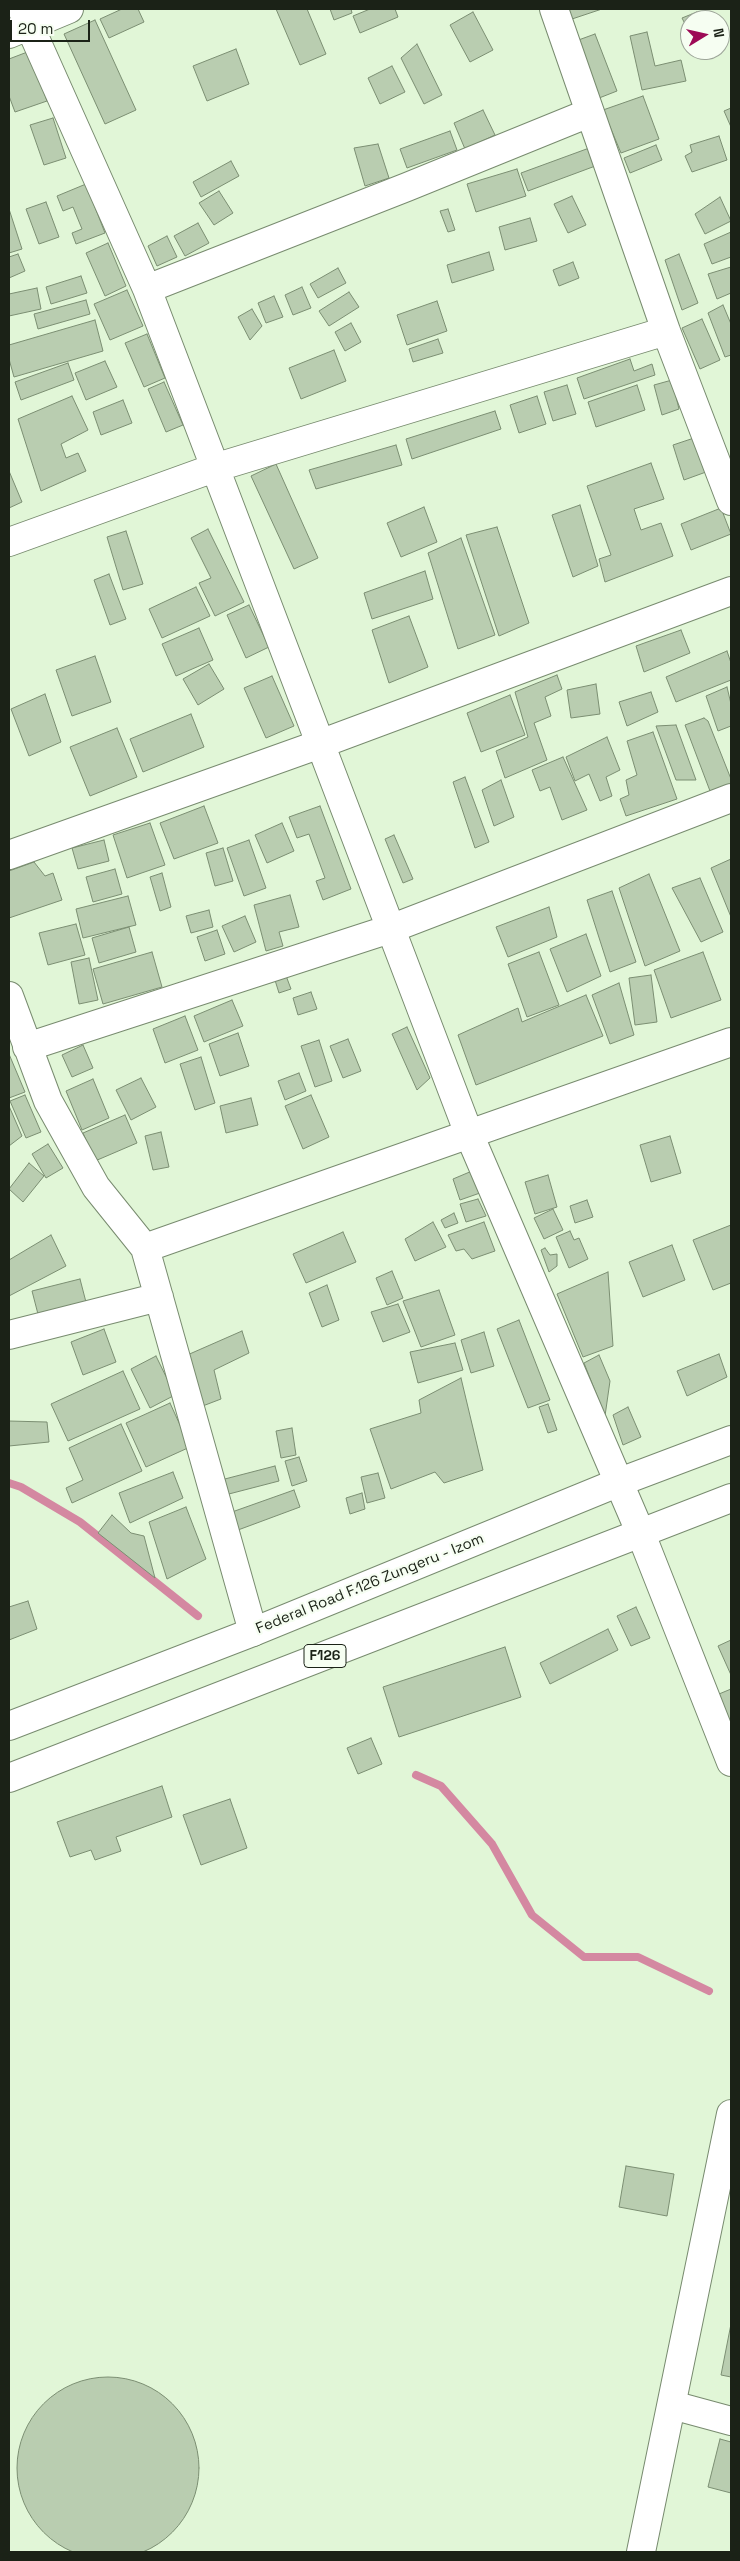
<!DOCTYPE html>
<style>
body{margin:0}
#map{position:relative;width:740px;height:2561px;overflow:hidden;background:#e1f6d7;font-family:"Space Grotesk",sans-serif}
canvas{display:block}
.frame{position:absolute;inset:0;border:10px solid #1b2217;pointer-events:none}
.north{position:absolute;left:680px;top:10px;width:50px;height:50px;box-sizing:border-box;background:#f6fef2;border:1px solid #9ea69a;border-radius:50%;rotate:81deg;font-size:14px;font-weight:700;line-height:20px;text-align:center;color:#1b2217}
.north::after{content:'';display:block;margin:auto;width:18px;height:22px;background:#9d0a56;clip-path:polygon(50% 0,100% 100%,50% 72%,0 100%)}
.scale{position:absolute;left:10px;top:20px;width:80px;height:22px;box-sizing:border-box;border:2px solid #1b2217;border-top:0;padding-left:6px;font-size:15px;line-height:18px;white-space:nowrap;color:#1b2217;-webkit-text-stroke:4px #f6fef2;paint-order:stroke}
</style>
<div id="map">
<canvas width="740" height="2561"></canvas>
<div class="frame"></div>
<div class="north">N</div>
<div class="scale">20 m</div>
</div>
<script>
const context = document.querySelector('canvas').getContext('2d');
context.lineJoin = 'round';
function toPath(rows) {
  const path = new Path2D();
  for (const r of rows) {
    if (r.length === 3) {
      path.moveTo(r[0] + r[2], r[1]);
      path.arc(r[0], r[1], r[2], 0, 2 * Math.PI);
      continue;
    }
    path.moveTo(r[0], r[1]);
    for (let i = 2; i < r.length; i += 2) path.lineTo(r[i], r[i + 1]);
  }
  return path;
}
function strokePath(path, color, width, dash) {
  context.strokeStyle = color;
  context.lineWidth = width;
  context.lineCap = dash ? 'butt' : 'round';
  context.setLineDash(dash || []);
  context.stroke(path);
}
function fillPath(path, color) {
  context.fillStyle = color;
  context.fill(path, 'evenodd');
}
function write(font, color, halo, rows, align = 'center') {
  context.font = font + ' "Space Grotesk",sans-serif';
  context.lineWidth = 4.5;
  context.setLineDash([]);
  context.textBaseline = 'middle';
  context.strokeStyle = halo;
  context.fillStyle = color;
  for (const [text, x, y, turn = 0] of rows) {
    context.save();
    context.translate(x, y);
    context.rotate((+turn || 0) * Math.PI / 180);
    context.textAlign = isNaN(turn) ? turn : align;
    if (halo) context.strokeText(text, 0, 0);
    context.fillText(text, 0, 0);
    context.restore();
  }
}
strokePath(toPath([
 [9,1483,21,1487,80,1522,198,1616],
 [416,1775,441,1786,492,1844,532,1915,584,1957,638,1957,709,1991]
]), '#d488a1', 8);
const building = toPath([
 [122,9,138,9,144,22,109,38,100,19,122,9],
 [276,9,307,9,326,54,300,65,276,9],
 [330,9,351,9,352,13,334,20,330,9],
 [370,9,395,9,398,17,360,33,353,16,370,9],
 [559,9,602,9,563,22,559,9],
 [473,12,493,50,470,62,450,25,473,12],
 [697,12,700,20,690,20,690,34,682,18,697,12],
 [95,20,136,110,105,124,64,34,95,20],
 [647,32,655,66,681,60,686,81,642,90,630,36,647,32],
 [595,34,617,91,594,100,573,42,595,34],
 [417,44,442,95,424,104,401,58,417,44],
 [236,49,249,84,207,101,193,66,236,49],
 [697,50,712,50,701,57,697,50],
 [30,51,47,101,15,112,9,96,9,59,30,51],
 [392,66,405,92,380,104,368,78,392,66],
 [643,96,659,139,621,153,603,110,643,96],
 [731,108,731,127,724,111,731,108],
 [483,110,495,135,465,149,454,123,483,110],
 [53,118,66,158,44,165,30,125,53,118],
 [450,131,457,150,407,168,400,149,450,131],
 [719,136,727,160,692,172,685,156,692,152,690,145,719,136],
 [378,144,389,178,365,186,354,148,378,144],
 [656,145,662,160,630,173,624,158,656,145],
 [592,147,598,165,528,191,521,173,592,147],
 [231,161,239,176,201,197,193,182,231,161],
 [517,169,526,196,476,212,467,184,517,169],
 [86,184,105,233,76,244,72,233,82,229,73,207,63,211,57,196,86,184],
 [219,191,233,213,214,225,199,203,219,191],
 [572,196,586,225,568,233,554,204,572,196],
 [720,197,731,221,705,234,695,214,720,197],
 [46,202,59,237,39,244,26,209,46,202],
 [9,209,22,249,9,253,9,209],
 [448,209,455,230,448,232,440,211,448,209],
 [530,218,537,241,505,250,499,227,530,218],
 [198,223,209,243,185,256,174,236,198,223],
 [731,232,731,257,712,264,704,244,731,232],
 [167,236,177,257,157,266,148,246,167,236],
 [108,243,126,286,105,296,86,253,108,243],
 [489,252,494,270,452,283,447,265,489,252],
 [18,254,25,271,9,278,9,257,18,254],
 [679,254,698,303,682,310,665,260,679,254],
 [573,262,579,278,559,286,553,270,573,262],
 [731,267,731,293,717,299,708,274,731,267],
 [338,268,346,283,318,298,310,284,338,268],
 [81,276,87,293,51,304,46,287,81,276],
 [302,287,311,308,293,315,285,295,302,287],
 [37,288,41,309,9,316,9,294,37,288],
 [127,290,143,326,110,340,94,304,127,290],
 [349,292,359,307,329,326,319,311,349,292],
 [274,296,283,317,266,323,258,303,274,296],
 [86,300,90,314,38,329,34,314,86,300],
 [437,301,447,331,407,345,397,315,437,301],
 [723,305,731,324,731,355,725,357,708,313,723,305],
 [252,309,262,326,250,340,238,317,252,309],
 [702,319,720,360,700,369,682,328,702,319],
 [95,320,103,351,14,377,9,359,9,345,95,320],
 [351,323,361,342,345,351,335,332,351,323],
 [147,334,165,378,144,387,125,343,147,334],
 [438,339,443,353,413,362,409,349,438,339],
 [334,350,346,381,301,399,289,368,334,350],
 [630,359,634,371,652,364,655,375,584,399,577,378,630,359],
 [105,361,117,387,86,400,75,373,105,361],
 [68,363,74,380,21,400,15,382,68,363],
 [672,380,679,409,662,415,654,385,672,380],
 [164,382,183,425,166,432,148,389,164,382],
 [567,385,576,414,553,421,544,392,567,385],
 [637,385,645,410,596,427,588,402,637,385],
 [72,396,88,430,61,444,66,458,78,453,86,471,41,491,18,419,72,396],
 [537,396,546,424,519,433,510,405,537,396],
 [123,400,132,423,101,435,93,412,123,400],
 [495,411,501,429,412,459,406,439,495,411],
 [694,438,706,472,684,480,673,445,694,438],
 [396,445,402,465,316,489,309,470,396,445],
 [651,463,664,499,634,509,641,530,661,523,673,556,605,582,599,559,611,555,587,486,651,463],
 [276,464,318,558,294,569,251,476,276,464],
 [9,471,22,502,9,508,9,471],
 [580,505,598,566,573,577,552,515,580,505],
 [424,507,437,542,401,557,387,523,424,507],
 [721,508,731,534,691,550,681,524,721,508],
 [497,527,529,623,499,636,466,535,497,527],
 [208,529,244,602,215,616,199,583,211,578,191,538,208,529],
 [126,531,143,584,123,590,107,537,126,531],
 [461,538,495,635,458,649,428,553,461,538],
 [425,571,433,599,372,619,364,593,425,571],
 [109,574,126,619,110,625,94,580,109,574],
 [196,587,210,616,162,638,149,609,196,587],
 [249,605,269,647,246,658,227,615,249,605],
 [409,616,428,667,389,683,372,630,409,616],
 [199,628,213,660,176,676,162,644,199,628],
 [681,630,690,653,644,672,636,646,681,630],
 [727,651,731,663,731,680,676,702,666,677,727,651],
 [95,656,111,702,72,716,56,670,95,656],
 [209,664,224,689,198,705,183,679,209,664],
 [557,675,562,689,545,697,551,716,534,723,547,760,505,778,496,751,528,737,515,692,557,675],
 [272,676,294,726,266,738,244,688,272,676],
 [596,684,600,714,571,718,567,690,596,684],
 [727,687,731,704,731,726,718,731,706,696,727,687],
 [651,692,658,712,627,726,619,702,651,692],
 [45,694,61,742,29,756,11,709,45,694],
 [510,695,525,735,481,752,467,713,510,695],
 [191,714,204,747,143,772,130,739,191,714],
 [704,718,708,721,731,779,731,785,710,791,685,725,704,718],
 [676,725,696,780,676,780,656,726,676,725],
 [117,728,137,777,90,796,70,747,117,728],
 [653,732,677,799,626,816,620,799,629,795,626,780,637,775,627,741,653,732],
 [607,737,620,770,606,777,612,796,600,801,589,774,575,781,566,757,607,737],
 [563,757,587,810,562,820,550,787,540,791,532,770,563,757],
 [465,777,489,842,475,848,453,782,465,777],
 [501,780,514,817,494,826,482,790,501,780],
 [204,806,218,843,174,859,160,823,204,806],
 [320,806,351,889,323,900,316,881,325,878,309,834,297,838,289,817,320,806],
 [150,823,165,865,127,878,113,835,150,823],
 [282,823,294,851,267,863,255,835,282,823],
 [394,835,413,879,403,883,385,839,394,835],
 [104,840,109,861,78,869,72,848,104,840],
 [249,840,266,888,244,896,227,848,249,840],
 [223,848,233,881,215,886,206,853,223,848],
 [731,859,731,917,711,868,731,859],
 [34,862,45,876,53,873,62,900,9,918,9,871,34,862],
 [115,869,122,894,93,902,86,877,115,869],
 [162,873,171,907,160,911,150,877,162,873],
 [649,874,680,951,645,966,619,888,649,874],
 [700,878,723,932,701,942,672,888,700,878],
 [612,891,636,962,610,972,587,900,612,891],
 [290,895,299,927,279,932,283,946,266,951,254,905,290,895],
 [128,896,136,925,83,938,76,909,128,896],
 [549,907,557,937,508,957,496,927,549,907],
 [209,910,213,927,191,933,186,916,209,910],
 [245,916,256,942,234,952,222,926,245,916],
 [76,924,85,955,48,965,39,933,76,924],
 [129,927,136,952,99,963,92,938,129,927],
 [217,930,225,954,205,961,197,937,217,930],
 [586,934,601,976,567,992,550,949,586,934],
 [152,952,162,987,103,1004,93,969,152,952],
 [539,952,559,1005,527,1017,508,964,539,952],
 [703,952,721,1000,671,1018,654,970,703,952],
 [89,958,98,1000,79,1004,71,962,89,958],
 [285,973,291,989,279,993,274,977,285,973],
 [651,975,657,1022,635,1025,629,978,651,975],
 [619,983,634,1035,610,1044,592,995,619,983],
 [311,992,317,1009,298,1015,293,998,311,992],
 [586,995,603,1036,476,1085,458,1035,518,1008,522,1022,586,995],
 [232,1000,243,1026,204,1042,194,1016,232,1000],
 [185,1016,198,1050,165,1063,153,1029,185,1016],
 [407,1027,430,1078,417,1090,392,1034,407,1027],
 [238,1033,249,1066,220,1076,209,1044,238,1033],
 [348,1039,361,1071,343,1078,330,1046,348,1039],
 [319,1040,332,1081,315,1087,301,1046,319,1040],
 [83,1045,93,1068,72,1077,62,1055,83,1045],
 [9,1054,25,1092,9,1098,9,1054],
 [201,1057,215,1103,195,1110,180,1064,201,1057],
 [299,1073,306,1091,285,1100,278,1081,299,1073],
 [141,1078,156,1107,131,1120,116,1090,141,1078],
 [93,1079,109,1118,82,1130,66,1091,93,1079],
 [25,1095,41,1132,26,1138,10,1101,25,1095],
 [311,1095,329,1137,303,1149,285,1106,311,1095],
 [251,1098,258,1125,226,1133,220,1106,251,1098],
 [9,1106,22,1136,9,1146,9,1106],
 [125,1115,137,1143,95,1161,83,1133,125,1115],
 [161,1132,169,1167,153,1170,145,1136,161,1132],
 [670,1136,681,1173,651,1182,640,1145,670,1136],
 [48,1144,63,1168,46,1178,32,1154,48,1144],
 [29,1163,44,1176,23,1202,9,1189,29,1163],
 [472,1171,480,1193,460,1200,453,1179,472,1171],
 [548,1175,557,1207,535,1214,525,1182,548,1175],
 [478,1199,486,1216,466,1222,460,1204,478,1199],
 [587,1200,593,1217,575,1223,570,1206,587,1200],
 [553,1209,563,1230,544,1239,534,1218,553,1209],
 [454,1213,458,1223,445,1228,441,1220,454,1213],
 [433,1222,446,1247,415,1261,405,1239,433,1222],
 [484,1222,495,1251,472,1259,464,1249,456,1251,448,1235,484,1222],
 [731,1225,731,1283,713,1290,693,1240,731,1225],
 [570,1231,574,1240,579,1238,588,1259,569,1268,556,1237,570,1231],
 [343,1232,356,1262,306,1283,293,1254,343,1232],
 [51,1235,66,1266,9,1296,9,1260,51,1235],
 [672,1245,685,1280,643,1297,629,1262,672,1245],
 [545,1248,550,1255,557,1254,557,1266,549,1272,541,1250,545,1248],
 [392,1271,403,1298,387,1305,376,1278,392,1271],
 [608,1272,613,1346,583,1357,557,1294,608,1272],
 [80,1279,87,1306,39,1318,32,1291,80,1279],
 [327,1285,339,1320,322,1327,309,1293,327,1285],
 [439,1290,455,1335,421,1347,403,1301,439,1290],
 [398,1304,410,1332,383,1342,371,1312,398,1304],
 [519,1320,550,1400,528,1408,497,1329,519,1320],
 [104,1329,116,1362,83,1375,71,1342,104,1329],
 [242,1331,249,1353,214,1370,221,1399,200,1407,185,1356,242,1331],
 [484,1332,494,1366,471,1373,461,1340,484,1332],
 [455,1343,463,1370,418,1383,410,1352,455,1343],
 [719,1354,727,1377,687,1396,677,1371,719,1354],
 [599,1355,610,1381,605,1416,584,1363,599,1355],
 [156,1356,175,1395,150,1408,131,1369,156,1356],
 [123,1371,140,1409,68,1441,51,1404,123,1371],
 [461,1378,483,1470,444,1483,435,1472,391,1489,370,1429,421,1413,419,1400,461,1378],
 [170,1403,190,1447,146,1467,126,1423,170,1403],
 [548,1404,557,1430,548,1433,539,1407,548,1404],
 [628,1407,641,1437,623,1445,613,1415,628,1407],
 [9,1421,47,1422,49,1442,9,1446,9,1421],
 [121,1424,142,1471,72,1503,66,1488,83,1480,69,1448,121,1424],
 [292,1428,296,1455,281,1458,276,1431,292,1428],
 [299,1457,307,1481,292,1486,285,1461,299,1457],
 [275,1466,279,1481,225,1495,221,1480,275,1466],
 [173,1472,183,1498,130,1523,119,1493,173,1472],
 [378,1473,385,1498,367,1503,361,1477,378,1473],
 [294,1490,300,1507,238,1530,232,1512,294,1490],
 [362,1493,365,1509,350,1514,346,1498,362,1493],
 [186,1507,206,1559,167,1579,149,1522,186,1507],
 [112,1515,131,1533,144,1536,155,1578,98,1533,112,1515],
 [28,1601,37,1629,9,1640,9,1607,28,1601],
 [636,1607,650,1638,631,1646,617,1616,636,1607],
 [608,1629,618,1650,550,1684,540,1663,608,1629],
 [731,1640,731,1675,718,1646,731,1640],
 [505,1647,521,1697,399,1737,383,1687,505,1647],
 [731,1689,731,1732,719,1694,731,1689],
 [371,1738,382,1764,358,1774,347,1748,371,1738],
 [162,1786,172,1817,116,1837,121,1851,95,1860,91,1850,70,1857,57,1822,162,1786],
 [230,1799,247,1848,201,1865,183,1815,230,1799],
 [626,2166,674,2174,667,2216,619,2207,626,2166],
 [731,2324,731,2377,721,2375,731,2324],
 [108,2468,91],
 [720,2439,731,2442,731,2493,708,2487,720,2439]
]);
fillPath(building, '#b9cdb0');
strokePath(building, '#7b8e72', 1);
const minor = toPath([
 [22,9,147,289,469,1134,641,1534,731,1762],
 [554,9,666,331,731,501],
 [9,34,69,9],
 [147,289,407,187,589,113],
 [9,542,214,468,666,331],
 [9,855,320,744,731,591],
 [9,996,48,1101,96,1187,145,1248,253,1632],
 [27,1047,390,929,731,798],
 [145,1248,731,1042],
 [9,1335,159,1297],
 [672,2405,731,2421],
 [641,2552,731,2114]
]);
const major = toPath([
 [9,1726,253,1632,617,1483,731,1440],
 [9,1778,731,1498]
]);
strokePath(minor, '#788b6f', 30);
strokePath(major, '#788b6f', 30);
strokePath(minor, '#fff', 28);
strokePath(major, '#fff', 28);
for (const [x, y, w] of [
 [325,1656,42]
]) {
  const box = new Path2D();
  box.roundRect(x - w / 2, y - 11.5, w, 23, 4);
  context.fillStyle = '#f6fef2';
  context.fill(box);
  strokePath(box, '#1b2217', 1);
}
write('bold 14px', '#1b2217', null, [
 ["F126",325,1656]
]);
write('15px', '#1b2217', '#f6fef2', [
 ["Federal Road F.126 Zungeru - Izom",370,1584,-22]
]);
</script>
